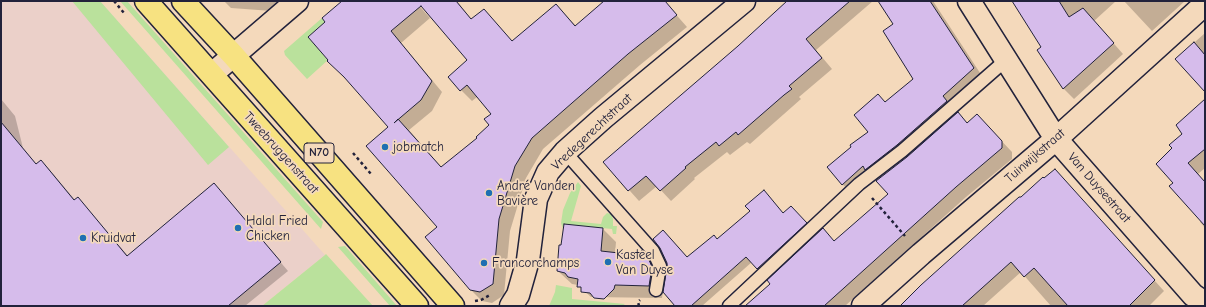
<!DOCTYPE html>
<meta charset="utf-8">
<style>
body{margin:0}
#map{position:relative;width:1206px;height:307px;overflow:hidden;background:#f4d9bb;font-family:"Comic Neue",sans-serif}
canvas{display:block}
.frame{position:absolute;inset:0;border:2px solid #22223b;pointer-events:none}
</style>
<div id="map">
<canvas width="1206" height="307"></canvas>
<div class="frame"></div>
</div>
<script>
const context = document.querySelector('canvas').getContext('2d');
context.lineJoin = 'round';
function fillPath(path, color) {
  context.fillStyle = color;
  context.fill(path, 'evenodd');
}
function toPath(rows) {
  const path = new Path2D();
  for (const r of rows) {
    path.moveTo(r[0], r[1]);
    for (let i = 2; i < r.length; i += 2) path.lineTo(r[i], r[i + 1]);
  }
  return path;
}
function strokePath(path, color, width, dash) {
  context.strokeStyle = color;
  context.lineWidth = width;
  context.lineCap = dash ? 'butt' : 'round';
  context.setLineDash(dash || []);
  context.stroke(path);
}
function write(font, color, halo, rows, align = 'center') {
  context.font = font + ' "Comic Neue",sans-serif';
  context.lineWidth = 3.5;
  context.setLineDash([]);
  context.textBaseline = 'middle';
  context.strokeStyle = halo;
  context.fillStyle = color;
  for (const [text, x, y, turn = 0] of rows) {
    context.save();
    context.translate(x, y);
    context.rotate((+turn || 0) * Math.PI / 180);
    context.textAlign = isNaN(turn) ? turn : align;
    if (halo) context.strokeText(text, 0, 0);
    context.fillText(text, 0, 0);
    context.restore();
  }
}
fillPath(toPath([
 [1,1,100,1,325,255,262,306,1,306]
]), '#ebd0c9');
fillPath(toPath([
 [72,1,100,1,229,147,208,165],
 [120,1,127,1,323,222,321,229],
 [322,18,325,22,308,37,328,60,307,79,285,55,284,51],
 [578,182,581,186,571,221,601,224,603,217,607,213,611,214,613,219,613,226,617,226,616,234,613,234,612,229,582,226,581,230,563,229,561,223,563,210,570,193],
 [345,246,397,306,390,306,338,247],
 [326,254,373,306,262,306,325,255],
 [556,285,572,288,572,299,625,304,622,306,549,306,555,292]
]), '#bae19c');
fillPath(toPath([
 [224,1,284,1,272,11,231,8],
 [344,1,415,1,430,18,401,43,442,92,432,111,409,130,442,168,478,138,491,125,492,114,477,97,472,101,461,90,469,60,427,1,457,1,472,20,484,10,513,42,556,5,576,26,602,5,601,1,664,1,687,27,640,65,543,149,526,178,510,231,504,295,492,303,482,301,470,289,390,127,350,82,328,61,330,60,327,22],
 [788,1,873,1,816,50,832,69,799,97,801,99,750,144,747,142,730,155,727,152,694,178,695,179,671,201,657,186,639,201,604,162,771,18],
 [879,1,933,1,984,79,952,107,968,124,977,115,1012,152,1012,159,966,197,845,306,754,306,835,242,889,194,873,176,853,194,842,184,885,102,915,79,894,25],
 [1013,1,1116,1,1094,21,1123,54,1074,99,1064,89,1039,50,1043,48],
 [1124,1,1185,1,1152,31],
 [1205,33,1205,90,1176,59],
 [1,99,15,116,23,148,37,165,41,161,49,169,75,200,78,198,85,206,128,256,214,184,288,271,245,306,1,306],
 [1205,100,1205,168,1198,174,1205,182,1205,228,1200,222,1201,220,1174,183,1174,148],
 [1065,181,1164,291,1149,306,1051,306,1021,272,983,306,900,306],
 [797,213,811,229,763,274,752,262,702,306,676,306,663,291,662,298,591,297,578,285,572,284,558,271,565,225,603,229,616,242,615,254,637,256,642,251,659,269,666,283,688,258,717,240,784,214]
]), '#0003');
const building = toPath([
 [342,1,456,1,471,19,484,9,512,41,556,4,575,26,604,1,665,1,677,15,628,54,532,138,515,166,499,219,493,284,480,292,470,290,425,237,437,227,366,146,388,127,344,77,327,61,328,60,308,37,325,22,322,18,342,1],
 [421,6,467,60,448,77,460,91,467,85,491,114,484,119,489,125,476,137,477,138,441,167,398,119,394,123,421,100,432,81,391,31,421,6],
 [787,1,850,1,806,39,822,58,789,86,792,89,784,95,738,135,736,132,719,146,716,142,685,167,686,168,660,191,646,176,628,191,603,162,738,46,787,1],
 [878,1,930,1,974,68,943,96,947,101,897,145,865,170,863,166,842,185,827,167,851,147,850,145,868,132,854,115,878,94,885,102,913,79,883,31,893,24,878,1],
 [1012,1,1059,1,1069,17,1083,8,1114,43,1063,89,1037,50,1041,47,1012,1],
 [1194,42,1205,55,1205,92,1175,59,1194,42],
 [1205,99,1205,149,1188,163,1205,182,1205,226,1169,186,1173,183,1156,164,1172,148,1169,145,1182,134,1176,125,1205,99],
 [958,112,967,123,977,114,1002,141,1002,148,956,187,824,306,745,306,770,284,767,280,823,228,834,241,888,194,876,181,907,157,958,112],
 [1,122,36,164,41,160,74,200,78,197,127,256,214,183,281,262,228,306,1,306,1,122],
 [1055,169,1155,280,1129,306,1068,306,1034,268,1024,277,1011,262,962,306,900,306,921,285,1019,197,1021,197,1043,177,1044,178,1055,169],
 [764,190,783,213,791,206,807,223,757,269,746,257,691,306,675,306,663,292,667,267,667,263,660,248,653,239,663,230,687,257,714,235,717,239,750,211,745,206,764,190],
 [564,224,603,228,601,251,637,255,642,250,647,255,652,267,649,286,615,285,614,289,604,299,594,298,590,293,581,292,581,287,577,287,578,279,568,277,565,273,557,271,559,245,561,245,564,224]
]);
fillPath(building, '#d6bceb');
strokePath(building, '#22223b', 1);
const service = toPath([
 [565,152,653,251,660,266,656,290],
 [729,306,859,184,902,151,1006,60]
]);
const minor = toPath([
 [969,1,1056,139,1193,295,1205,303],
 [212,74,297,1],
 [511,306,518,295,528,260,536,199,548,172,565,152,603,118,744,1],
 [863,306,921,254,1056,139,1205,4]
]);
const primary = toPath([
 [146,1,417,306],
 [183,1,233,55,453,306]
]);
strokePath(service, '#22223b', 15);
strokePath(minor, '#22223b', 25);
strokePath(primary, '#22223b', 25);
strokePath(toPath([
 [114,1,124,13],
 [353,153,371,174],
 [872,198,905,236],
 [475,301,481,300,490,295],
 [639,306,638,302,640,300]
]), '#22223b', 2.5, [3, 3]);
strokePath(service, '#f4d9bb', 12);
strokePath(minor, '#f4d9bb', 22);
strokePath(primary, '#f7e281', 22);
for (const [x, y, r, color] of [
 [385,147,4,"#1f6fb2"],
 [489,193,4,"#1f6fb2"],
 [238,228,4,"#1f6fb2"],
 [83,238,4,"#1f6fb2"],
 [608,262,4,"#1f6fb2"],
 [484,263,4,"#1f6fb2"]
]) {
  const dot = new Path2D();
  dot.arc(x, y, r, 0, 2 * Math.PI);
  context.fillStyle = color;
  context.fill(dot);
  strokePath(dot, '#f4d9bb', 1.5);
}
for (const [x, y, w] of [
 [319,153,30]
]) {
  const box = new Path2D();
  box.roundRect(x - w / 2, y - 10, w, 20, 3);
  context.fillStyle = '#f4d9bb';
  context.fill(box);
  strokePath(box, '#22223b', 1);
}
write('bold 12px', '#22223b', null, [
 ["N70",319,153]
]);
write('13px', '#22223b', '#f4d9bb', [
 ["Vredegerechtstraat",592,132,-43],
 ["Tweebruggenstraat",281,153,48],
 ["Tuinwijkstraat",1035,156,-41],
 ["Van Duysestraat",1099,188,49]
]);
write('13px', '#22223b', '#f4d9bb', [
 ["jobmatch",393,147],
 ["André Vanden",497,186],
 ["Bavière",497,201],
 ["Halal Fried",246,221],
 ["Chicken",246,236],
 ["Kruidvat",91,238],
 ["Kasteel",616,255],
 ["Van Duyse",616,270],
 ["Francorchamps",492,263]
], 'left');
</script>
